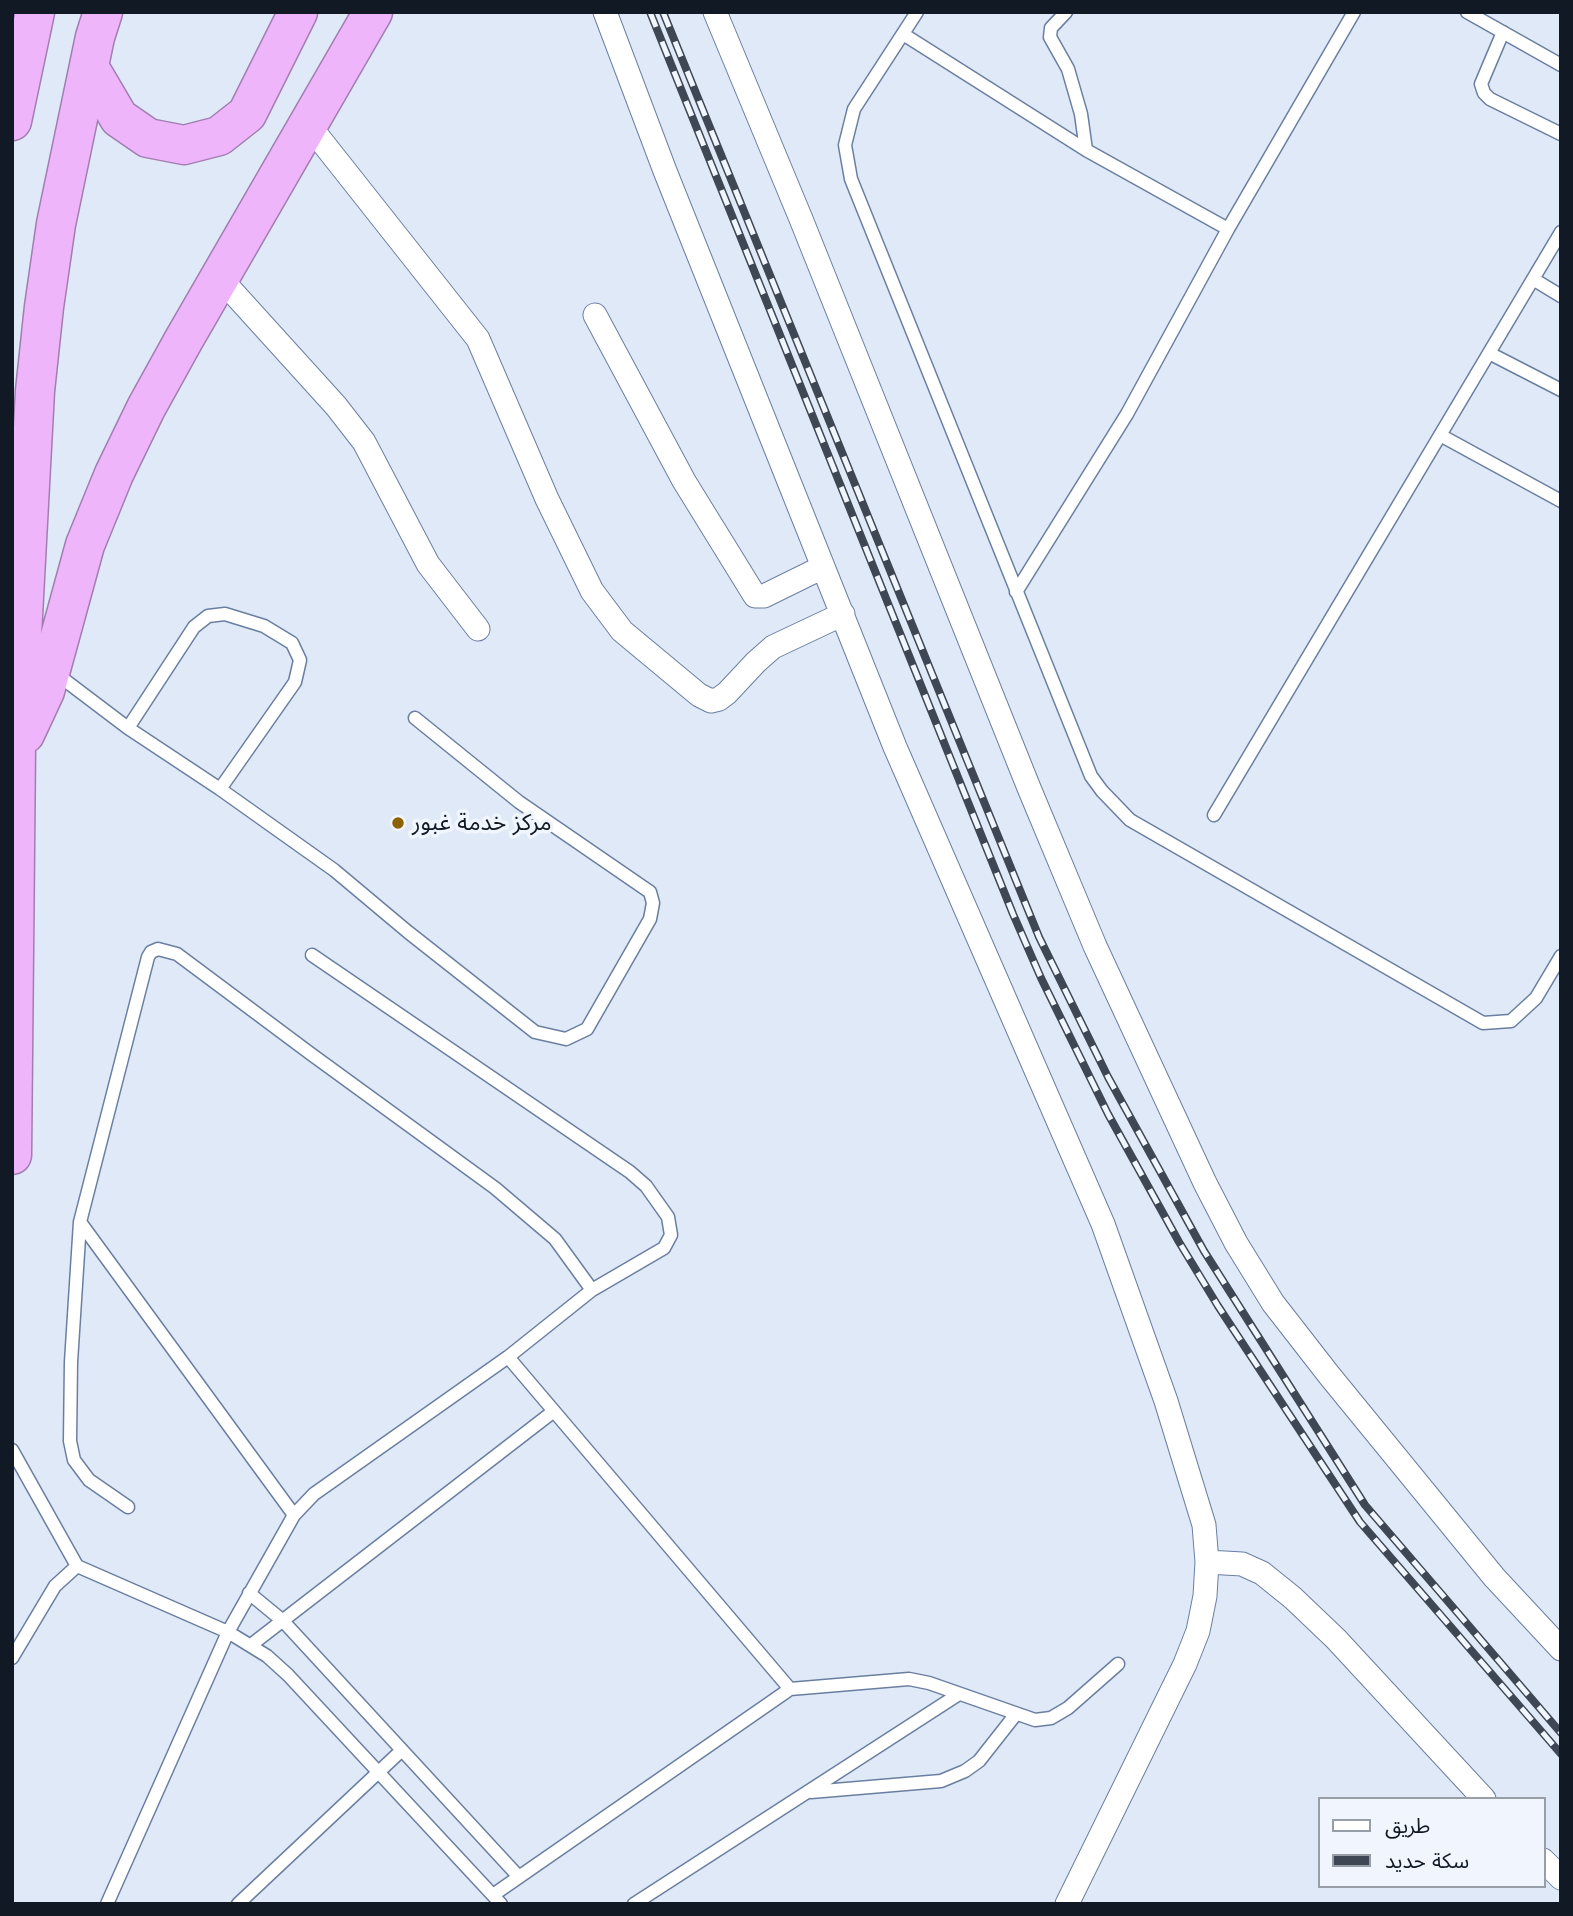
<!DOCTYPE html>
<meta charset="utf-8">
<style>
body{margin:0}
#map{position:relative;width:1573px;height:1916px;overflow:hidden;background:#e0e9f8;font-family:Inter,"Noto Sans Arabic",sans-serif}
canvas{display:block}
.frame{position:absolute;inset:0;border:14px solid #111925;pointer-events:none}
.legend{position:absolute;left:1318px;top:1797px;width:228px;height:91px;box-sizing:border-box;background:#f1f6fe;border:2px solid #979ea7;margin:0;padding:9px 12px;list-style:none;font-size:21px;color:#111925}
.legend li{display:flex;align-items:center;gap:14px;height:35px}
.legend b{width:35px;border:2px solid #979ea7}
</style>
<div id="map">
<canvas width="1573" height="1916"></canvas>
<div class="frame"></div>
<ul class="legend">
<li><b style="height:9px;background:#fff"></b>طريق</li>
<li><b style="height:9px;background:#3f4754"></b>سكة حديد</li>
</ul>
</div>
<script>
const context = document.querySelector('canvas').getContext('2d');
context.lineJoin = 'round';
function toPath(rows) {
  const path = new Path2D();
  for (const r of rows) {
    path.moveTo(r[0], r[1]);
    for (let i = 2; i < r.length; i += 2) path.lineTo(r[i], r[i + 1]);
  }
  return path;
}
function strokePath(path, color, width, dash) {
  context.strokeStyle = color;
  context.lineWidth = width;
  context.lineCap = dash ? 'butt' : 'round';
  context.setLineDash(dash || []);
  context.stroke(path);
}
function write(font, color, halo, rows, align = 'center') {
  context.font = font + ' Inter,"Noto Sans Arabic",sans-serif';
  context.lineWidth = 7;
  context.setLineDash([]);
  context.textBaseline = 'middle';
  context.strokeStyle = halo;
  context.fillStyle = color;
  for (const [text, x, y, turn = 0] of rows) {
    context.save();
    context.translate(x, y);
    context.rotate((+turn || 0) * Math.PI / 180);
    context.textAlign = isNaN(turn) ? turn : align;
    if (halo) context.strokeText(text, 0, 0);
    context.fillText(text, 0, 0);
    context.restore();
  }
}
const lane = toPath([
 [917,12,854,109,845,145,851,179,1091,776,1102,791,1130,820,1483,1023,1511,1021,1536,998,1561,956],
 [1066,12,1051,28,1050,37,1068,69,1081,114,1086,150],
 [1467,12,1561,65],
 [1503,32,1481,84,1484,93,1490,99,1561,134],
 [903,34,1086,150,1228,229,1354,12],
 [1533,279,1561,296],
 [1489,353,1561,390],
 [1440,435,1561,501],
 [1016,592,1127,414,1228,229],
 [54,672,128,728,220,789,295,682,300,660,292,643,264,626,225,614,208,616,194,627,128,728],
 [220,789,334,870,408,932,535,1032,566,1039,587,1029,650,919,653,903,650,892,519,802,415,718],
 [1214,815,1561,232],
 [312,955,630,1172,646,1186,668,1217,671,1235,664,1248,592,1290],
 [80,1222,71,1362,70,1441,74,1460,89,1480,128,1507],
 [12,1450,77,1566,228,1632,267,1656,288,1675,501,1904],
 [249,1593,283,1621,519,1877],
 [251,1645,554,1411],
 [12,1658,55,1586,77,1566],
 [790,1689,909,1679,929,1683,1035,1720,1051,1718,1068,1708,1118,1664],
 [811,1792,941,1781,965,1771,979,1761,1016,1714],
 [493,1895,790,1689,508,1357],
 [107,1904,228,1632,294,1515,314,1494,508,1357,592,1290,555,1239,495,1188,311,1054,177,954,158,949,151,952,148,957,80,1222,294,1515],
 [238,1904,402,1750],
 [634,1904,959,1694]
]);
const street = toPath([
 [605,12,665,171,895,747,1103,1224,1166,1401,1204,1525,1207,1562,1205,1596,1198,1631,1185,1664,1067,1904],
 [715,12,801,219,1029,788,1095,946,1205,1183,1236,1243,1273,1303,1329,1375,1494,1577,1561,1649],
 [308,124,478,339,547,499,592,591,622,631,699,695,711,701,719,699,727,693,756,662,773,647,843,614],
 [220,278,336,406,364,442,428,564,478,629],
 [595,315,684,481,755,596,764,596,823,567],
 [1207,1562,1242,1564,1262,1573,1293,1598,1336,1639,1484,1799],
 [1543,1860,1561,1878]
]);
const highway = toPath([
 [89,67,119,118,148,138,184,145,219,136,247,114,298,12],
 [12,121,35,12],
 [25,734,45,691,85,545,114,474,146,408,183,341,373,12],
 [12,1155,16,747,35,391,44,307,56,224,95,37,103,12]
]);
strokePath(lane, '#6a7fa0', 15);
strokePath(street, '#6a7fa0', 25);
strokePath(highway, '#a17eb0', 41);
strokePath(lane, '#fff', 12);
strokePath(street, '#fff', 23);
strokePath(highway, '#eeb5fb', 38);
const rail = toPath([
 [650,12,1013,914,1041,978,1108,1114,1179,1242,1218,1306,1360,1522,1561,1754],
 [663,12,1039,937,1108,1077,1204,1251,1365,1505,1561,1733]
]);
strokePath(rail, '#3f4754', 8);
strokePath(rail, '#f1f6fe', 5, [16]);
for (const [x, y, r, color] of [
 [398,823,7,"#8b6304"]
]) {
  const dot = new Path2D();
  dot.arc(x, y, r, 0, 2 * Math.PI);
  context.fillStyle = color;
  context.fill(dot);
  strokePath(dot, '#f1f6fe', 2.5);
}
write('23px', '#111925', '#f1f6fe', [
 ["مركز خدمة غبور",412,823]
], 'left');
</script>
